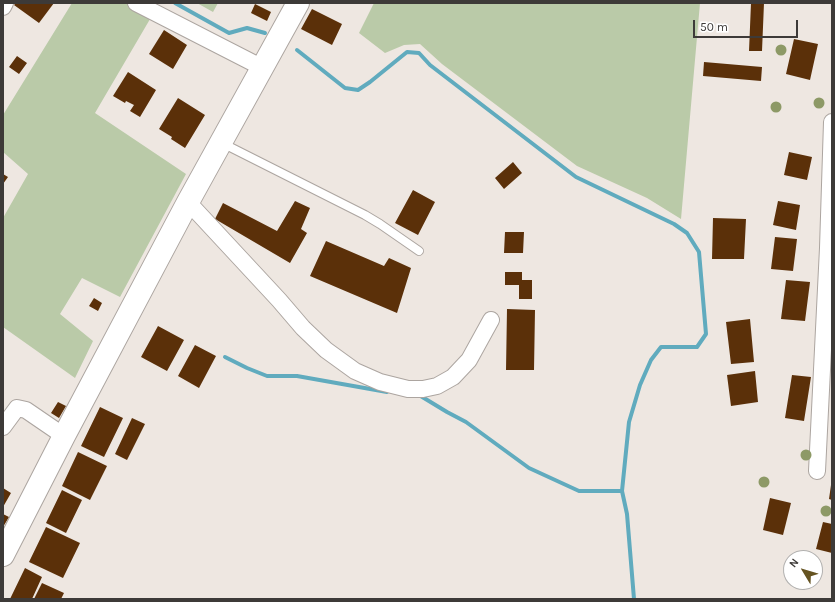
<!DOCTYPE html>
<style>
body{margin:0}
#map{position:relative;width:835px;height:602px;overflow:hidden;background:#eee7e1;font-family:Karla,sans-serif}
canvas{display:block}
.frame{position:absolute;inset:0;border:4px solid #3d3a38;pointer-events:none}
.north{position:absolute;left:783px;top:550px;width:40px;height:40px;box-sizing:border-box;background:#fff;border:1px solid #b1b0af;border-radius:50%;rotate:308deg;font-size:11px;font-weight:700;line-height:16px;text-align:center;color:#3d3a38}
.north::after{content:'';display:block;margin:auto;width:14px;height:18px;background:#655321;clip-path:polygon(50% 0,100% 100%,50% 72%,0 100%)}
.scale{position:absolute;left:693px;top:20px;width:105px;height:18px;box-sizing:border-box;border:2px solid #3d3a38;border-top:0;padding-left:5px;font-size:12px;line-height:14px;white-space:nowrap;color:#3d3a38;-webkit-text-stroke:3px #fff;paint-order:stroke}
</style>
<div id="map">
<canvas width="835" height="602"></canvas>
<div class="frame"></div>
<div class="north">N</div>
<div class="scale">50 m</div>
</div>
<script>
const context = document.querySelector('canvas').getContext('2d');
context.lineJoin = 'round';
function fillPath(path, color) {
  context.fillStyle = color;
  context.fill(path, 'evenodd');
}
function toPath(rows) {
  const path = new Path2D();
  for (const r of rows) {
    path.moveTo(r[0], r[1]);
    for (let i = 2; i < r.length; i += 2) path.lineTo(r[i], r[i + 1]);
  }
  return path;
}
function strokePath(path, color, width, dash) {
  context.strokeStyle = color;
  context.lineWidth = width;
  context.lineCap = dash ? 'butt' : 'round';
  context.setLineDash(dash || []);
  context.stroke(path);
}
fillPath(toPath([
 [72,3,132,3,153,14,95,113,186,174,120,297,82,278,60,314,93,341,75,378,3,327,3,218,28,174,3,152,3,115],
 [197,3,218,3,213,12],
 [374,3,700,3,681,219,647,198,577,166,442,64,420,44,404,45,385,53,359,33]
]), '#bacaa8');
strokePath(toPath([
 [175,3,229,33,247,28,265,33],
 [297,50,345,88,358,90,370,82,407,52,419,53,430,65,576,177,674,224,687,233,699,252,706,334,697,347,661,347,651,360,640,385,629,422,622,491,627,514,634,599],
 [225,357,247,368,267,376,297,376,387,392],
 [419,395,447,412,466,422,529,468,579,491,622,491]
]), '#60abbe', 4);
fillPath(toPath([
 [16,3,54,3,39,23,14,5],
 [751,3,764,3,762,51,749,51],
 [255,4,271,12,267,21,251,13],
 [312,9,342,24,332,45,301,29],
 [164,30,187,45,173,69,149,54],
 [794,39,818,44,810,80,786,74],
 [17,56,27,63,19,74,9,67],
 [704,62,762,67,761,81,703,76],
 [128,72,156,90,140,117,130,111,134,105,126,101,125,103,113,96],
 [178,98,205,115,185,148,171,139,172,137,159,129],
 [789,152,812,157,807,180,784,175],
 [513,162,522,173,504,189,495,178],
 [3,174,8,177,3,184],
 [413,190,435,202,418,235,395,223],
 [295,201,310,208,301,229,307,233,290,263,215,219,223,203,277,231],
 [778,201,800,205,796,230,773,225],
 [713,218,746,219,744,259,712,259],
 [505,232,524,232,523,253,504,253],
 [775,237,797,239,793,271,771,269],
 [326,241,384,266,389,258,411,268,397,313,310,276],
 [505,272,522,272,522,280,532,280,532,299,519,299,519,285,505,285],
 [786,280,810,282,805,321,781,319],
 [94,298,102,303,98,311,89,306],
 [507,309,535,310,534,370,506,370],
 [750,319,754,362,731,364,726,322],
 [158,326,184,340,167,371,141,357],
 [195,345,216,356,199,388,178,376],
 [755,371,758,402,731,406,727,375],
 [792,375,811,377,804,421,785,418],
 [58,402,66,406,59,418,51,413],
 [100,407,123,418,104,457,81,446],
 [132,418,145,424,127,460,115,454],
 [78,452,107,466,90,500,62,486],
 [831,485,832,486,832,500,829,499],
 [3,488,11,493,3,507],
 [62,490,82,500,66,533,46,523],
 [770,498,791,503,783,535,763,530],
 [3,514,9,517,3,527],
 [823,522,832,524,832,553,816,549],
 [46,527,80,543,63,578,29,562],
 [25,568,42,577,32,599,10,599],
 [42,583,64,593,61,599,34,599]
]), '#5b3009');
const service = toPath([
 [222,143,365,215,380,224,419,251]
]);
const minor = toPath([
 [136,3,263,68],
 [3,7,5,3],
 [188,202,279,300,303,328,326,350,355,371,380,382,408,389,423,389,437,386,453,377,469,360,491,320],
 [3,427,17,408,26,410,64,436],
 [817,471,828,248,832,122]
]);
const secondary = toPath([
 [3,555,64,436,188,202,298,3]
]);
strokePath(service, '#aca5a0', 10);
strokePath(minor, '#aca5a0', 18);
strokePath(secondary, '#aca5a0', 24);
strokePath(service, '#fff', 8);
strokePath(minor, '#fff', 16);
strokePath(secondary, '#fff', 22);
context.fillStyle = '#8d9966';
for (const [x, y] of [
 [781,50],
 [819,103],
 [776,107],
 [806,455],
 [764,482],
 [826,511]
]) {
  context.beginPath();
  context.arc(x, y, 5.5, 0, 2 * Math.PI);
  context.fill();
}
</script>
